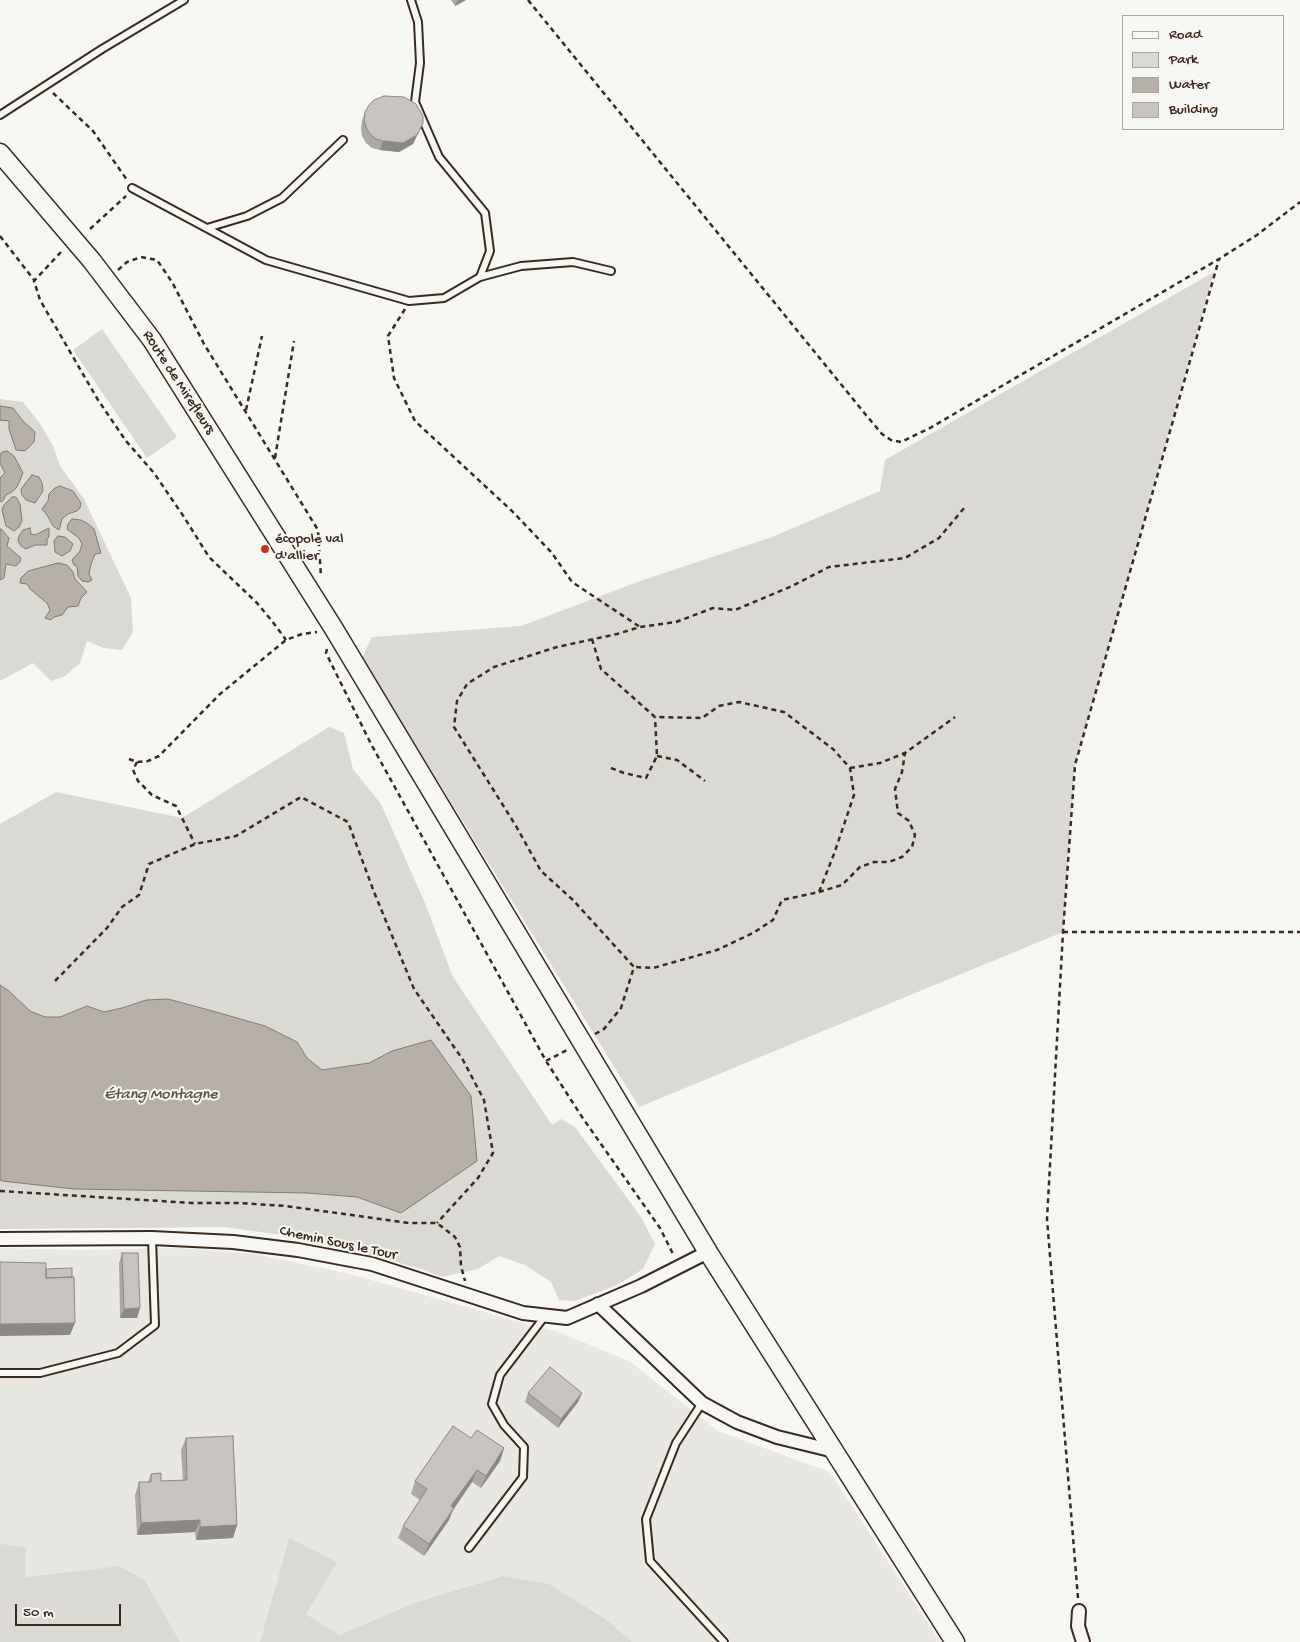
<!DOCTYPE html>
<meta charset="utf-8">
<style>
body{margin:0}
#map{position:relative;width:1300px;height:1642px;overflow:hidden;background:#f6f6f2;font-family:"Gochi Hand",sans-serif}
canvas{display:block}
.legend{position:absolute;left:1122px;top:15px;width:162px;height:115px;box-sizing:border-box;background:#f6f6f2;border:1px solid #aba49d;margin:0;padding:6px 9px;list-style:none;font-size:15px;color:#3b2a1e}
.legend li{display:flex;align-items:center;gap:10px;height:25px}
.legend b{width:25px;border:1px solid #aba49d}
.scale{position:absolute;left:15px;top:1604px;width:106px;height:22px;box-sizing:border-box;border:2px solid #3b2a1e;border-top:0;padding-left:6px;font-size:15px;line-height:18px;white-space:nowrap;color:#3b2a1e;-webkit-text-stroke:4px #f6f6f2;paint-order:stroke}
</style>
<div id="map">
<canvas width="1300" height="1642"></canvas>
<ul class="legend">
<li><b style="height:6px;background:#f6f6f2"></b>Road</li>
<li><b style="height:14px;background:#dad9d3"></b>Park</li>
<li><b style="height:14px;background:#b6b0a9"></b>Water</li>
<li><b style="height:14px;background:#c8c3be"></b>Building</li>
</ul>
<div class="scale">50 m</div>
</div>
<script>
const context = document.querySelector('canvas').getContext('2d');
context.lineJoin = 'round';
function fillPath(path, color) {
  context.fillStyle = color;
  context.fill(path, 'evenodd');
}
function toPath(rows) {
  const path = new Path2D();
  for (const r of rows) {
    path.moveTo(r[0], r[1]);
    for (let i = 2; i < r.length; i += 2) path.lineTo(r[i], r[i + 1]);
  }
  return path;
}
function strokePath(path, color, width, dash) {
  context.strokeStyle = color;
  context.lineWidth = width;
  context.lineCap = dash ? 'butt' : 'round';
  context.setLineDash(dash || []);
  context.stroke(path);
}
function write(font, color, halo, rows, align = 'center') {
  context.font = font + ' "Gochi Hand",sans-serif';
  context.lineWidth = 4;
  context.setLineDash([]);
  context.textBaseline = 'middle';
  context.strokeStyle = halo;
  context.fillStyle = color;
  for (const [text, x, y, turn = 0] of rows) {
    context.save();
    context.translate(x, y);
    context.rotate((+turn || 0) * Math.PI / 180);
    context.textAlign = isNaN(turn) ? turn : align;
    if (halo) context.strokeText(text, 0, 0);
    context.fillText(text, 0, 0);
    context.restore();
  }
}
fillPath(toPath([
 [0,1248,82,1250,178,1248,256,1254,350,1274,527,1324,556,1331,629,1361,718,1431,830,1472,940,1642,632,1642,608,1621,503,1576,417,1602,339,1635,305,1614,289,1538,260,1642,180,1642,145,1580,121,1566,24,1577,0,1544]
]), '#e8e7e2');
fillPath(toPath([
 [1214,272,1075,765,1063,932,639,1107,362,658,372,637,521,626,643,580,772,537,880,491,885,460],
 [102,329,177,437,147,458,73,350],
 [0,399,23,402,39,422,53,446,60,466,84,499,131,598,133,632,122,650,104,648,87,641,80,663,65,676,51,681,33,663,0,681],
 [329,727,344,733,353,769,381,804,425,903,453,977,552,1125,561,1119,575,1127,641,1217,655,1244,643,1269,615,1286,575,1301,559,1300,551,1282,525,1265,499,1256,478,1269,442,1277,424,1270,361,1252,297,1237,224,1227,0,1229,0,1180,74,1189,307,1193,357,1197,401,1213,392,1051,369,1063,322,1070,307,1058,297,1042,265,1026,209,1010,168,999,146,1000,122,1008,104,1012,87,1006,60,1017,45,1017,30,1012,9,991,0,985,0,824,56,792,182,818],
 [289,1538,337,1562,306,1614,339,1635,417,1602,503,1576,549,1584,608,1621,632,1642,260,1642],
 [0,1544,26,1547,25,1577,120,1566,145,1580,180,1642,0,1642]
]), '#dad9d3');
const water = toPath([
 [0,406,13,408,23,421,35,432,34,442,25,451,16,450,9,429,9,421,0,420,0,406],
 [7,451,14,456,23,473,17,487,12,492,6,495,2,502,0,501,0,478,5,473,0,463,0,455,2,452,7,451],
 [32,475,39,477,42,483,43,491,35,503,26,500,22,495,21,489,32,475],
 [60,486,73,491,81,503,80,508,77,511,68,514,62,519,59,530,53,526,47,515,42,509,48,501,49,494,55,488,60,486],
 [12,497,16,497,20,504,22,521,19,527,14,531,6,526,2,510,4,505,12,497],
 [72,519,81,520,87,523,94,529,101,553,95,554,91,564,89,574,92,580,88,582,82,581,78,576,77,566,74,565,72,560,80,551,82,544,79,538,67,529,68,524,72,519],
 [30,528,31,534,35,535,49,528,49,537,47,539,47,545,35,545,26,549,21,546,18,541,19,536,23,530,30,528],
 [1,529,9,538,7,546,21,558,20,562,16,566,6,564,4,578,0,580,0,530,1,529],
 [58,536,65,537,73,544,70,551,62,556,55,552,54,541,58,536],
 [58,563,67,565,73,572,75,579,87,592,81,598,78,606,68,607,62,615,54,617,51,620,45,618,50,610,47,603,30,589,27,584,20,583,21,578,28,571,58,563],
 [0,985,9,991,30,1011,45,1017,60,1017,87,1006,104,1012,122,1008,146,1000,168,999,209,1010,265,1026,297,1042,307,1058,322,1070,369,1063,392,1051,431,1040,471,1096,477,1161,401,1213,357,1197,307,1193,74,1189,2,1181,0,1180,0,985]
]);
fillPath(water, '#b6b0a9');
strokePath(water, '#857a71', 1);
const lane = toPath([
 [411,0,418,22,420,63,415,102,439,157,485,213,490,251,480,277],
 [0,115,102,49,184,0],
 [132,188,266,260,409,301,444,298,480,277,521,266,573,262,611,271],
 [207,228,247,216,282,198,343,140],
 [0,1373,40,1373,118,1353,155,1325,152,1238],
 [702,1403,676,1443,646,1519,650,1561,724,1642],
 [469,1548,523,1477,524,1447,504,1425,492,1404,500,1375,545,1316]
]);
const street = toPath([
 [0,1239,152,1238,233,1242,298,1250,372,1264,523,1313,567,1318,641,1286,708,1252],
 [598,1304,702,1403,737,1422,777,1437,834,1451],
 [1079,1611,1078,1626,1083,1642]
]);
const secondary = toPath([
 [0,153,92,261,152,340,334,629,708,1252,955,1642]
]);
strokePath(lane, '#3b2a1e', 10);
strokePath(street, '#3b2a1e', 16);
strokePath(secondary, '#3b2a1e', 21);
strokePath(toPath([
 [528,0,866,415,882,434,891,440,901,442,930,428,1219,259,1257,235,1300,202],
 [53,93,93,131,127,180],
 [90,229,126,196],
 [0,236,34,280],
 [61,252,34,281,40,300,98,400,126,441,154,473,184,517,209,557,257,603,272,621,286,640],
 [118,270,127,262,141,257,157,260,172,282,204,344,318,530,321,577],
 [405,309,388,336,394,378,415,421,512,511,552,553,572,582,640,627],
 [246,410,262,336],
 [275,458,294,341],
 [592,639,601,669,655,717,702,718,719,706,739,702,784,712,833,749,850,768,854,795,834,854,819,892,782,900,773,920,753,933,717,950,653,968,634,967],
 [327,649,326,653,371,744,546,1061,582,1117,660,1228,674,1256],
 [657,756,677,760,705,781],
 [129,759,137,762,148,761,159,756,220,694,286,640,302,634,317,632],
 [137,762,133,770,138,781,152,795,176,806,195,844],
 [611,768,624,773,646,778,657,756,655,717],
 [850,768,880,763,905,753,955,717],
 [819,892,842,885,860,867,874,862,889,862,902,857,912,847,915,835,909,821,898,813,895,789,902,772,905,753],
 [1063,932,1300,932],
 [55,981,107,928,122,907,139,895,149,864,195,844,236,836,301,797,348,822,374,892,414,989,463,1060,484,1100,493,1153,478,1178,437,1223],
 [595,1034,604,1029,621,1008,634,967,573,900,541,871,516,826,454,727,457,701,467,684,494,667,557,647,617,634,640,627,676,622,713,608,735,610,792,586,829,567,905,558,939,538,965,507],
 [546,1061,569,1049],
 [0,1191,192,1203,239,1203,286,1206,409,1223,437,1223,455,1237,460,1247,461,1266,465,1281],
 [1078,1598,1047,1219,1063,932,1075,765,1219,259]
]), '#3b2a1e', 2.5, [5, 4]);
strokePath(lane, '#f6f6f2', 6);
strokePath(street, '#f6f6f2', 12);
strokePath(secondary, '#f6f6f2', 18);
fillPath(toPath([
 [451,0,466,0,455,6],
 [365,112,423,123,413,144,399,152,380,150,372,148,366,143,362,136,361,129,362,121],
 [122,1253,140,1308,137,1318,120,1318,119,1263],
 [528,1393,582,1393,578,1402,558,1428,525,1402],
 [186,1438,237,1525,233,1538,196,1540,195,1532,137,1535,135,1495,139,1482,148,1482,151,1474,161,1481,183,1480,181,1450],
 [471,1438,504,1448,500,1461,481,1488,472,1482,453,1510,449,1520,424,1556,398,1538,403,1526,420,1500,411,1494,415,1481]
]), '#aca8a3');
fillPath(toPath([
 [458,0,466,0,455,6],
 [423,123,413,144,399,152,380,150,383,141],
 [140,1308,137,1318,120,1318,124,1309],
 [75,1323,70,1335,0,1336,0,1324],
 [582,1393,578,1402,558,1428,561,1419],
 [504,1448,500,1461,481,1488,486,1476],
 [477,1470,472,1482,453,1510,449,1520,424,1556,429,1544,451,1506],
 [200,1520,195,1532,137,1535,141,1523],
 [237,1525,233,1538,196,1540,200,1527]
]), '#8c8885');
const building = toPath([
 [384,96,404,97,416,104,423,116,423,123,417,135,403,143,383,141,376,139,370,134,366,127,364,120,365,112,369,105,374,100,384,96],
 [122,1253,138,1253,140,1308,124,1309,122,1253],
 [0,1262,46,1263,46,1278,74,1277,75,1323,0,1324,0,1262],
 [72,1268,72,1277,46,1278,46,1269,72,1268],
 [550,1367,582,1393,561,1419,528,1393,550,1367],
 [453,1426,471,1438,477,1430,504,1448,486,1476,477,1470,451,1506,454,1508,429,1544,403,1526,427,1489,415,1481,453,1426],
 [233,1436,237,1525,200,1527,200,1520,141,1523,139,1482,151,1482,151,1474,161,1473,161,1481,187,1480,186,1438,233,1436]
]);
fillPath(building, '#c8c3be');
strokePath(building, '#8c8885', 1);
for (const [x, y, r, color] of [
 [265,549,5,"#c8321e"]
]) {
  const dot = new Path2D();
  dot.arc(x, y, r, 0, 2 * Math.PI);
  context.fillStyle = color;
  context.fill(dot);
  strokePath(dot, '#f6f6f2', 2);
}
write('15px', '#3b2a1e', '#f6f6f2', [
 ["Route de Mirefleurs",178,383,57],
 ["Chemin Sous le Tour",338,1244,12]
]);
write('15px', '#3b2a1e', '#f6f6f2', [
 ["écopole val",275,540],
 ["d'allier",275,557]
], 'left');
write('italic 16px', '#605248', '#f6f6f2', [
 ["Étang Montagne",161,1096]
]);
</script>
